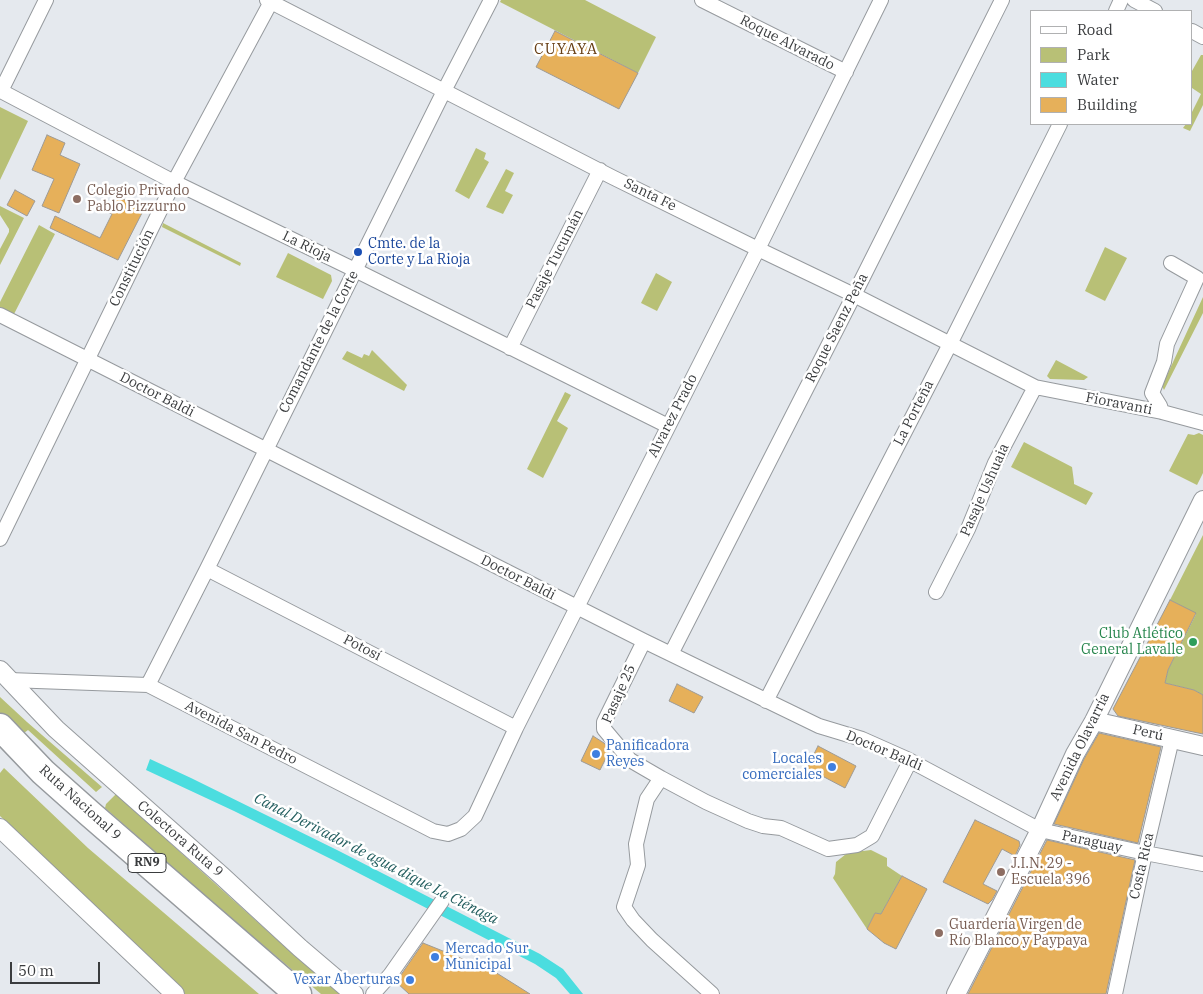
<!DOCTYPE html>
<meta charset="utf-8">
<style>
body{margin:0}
#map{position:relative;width:1203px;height:994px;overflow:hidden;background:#e5e9ee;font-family:"IBM Plex Serif",serif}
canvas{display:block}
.legend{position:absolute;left:1030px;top:10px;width:162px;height:115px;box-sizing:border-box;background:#fff;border:1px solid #b0b1b2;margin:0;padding:6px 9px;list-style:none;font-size:15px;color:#3a3c3e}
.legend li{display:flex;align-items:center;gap:10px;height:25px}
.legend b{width:25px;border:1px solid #b0b1b2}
.scale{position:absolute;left:10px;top:962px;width:90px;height:22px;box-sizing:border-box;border:2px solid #3a3c3e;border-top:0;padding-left:6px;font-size:15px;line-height:18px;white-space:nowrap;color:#3a3c3e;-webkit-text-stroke:4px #fff;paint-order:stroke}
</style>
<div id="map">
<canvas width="1203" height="994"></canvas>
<ul class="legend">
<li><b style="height:6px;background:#fff"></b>Road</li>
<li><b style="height:14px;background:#b8c076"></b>Park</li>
<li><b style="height:14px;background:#4bdddf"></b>Water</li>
<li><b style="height:14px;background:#e6b05a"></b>Building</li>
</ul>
<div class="scale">50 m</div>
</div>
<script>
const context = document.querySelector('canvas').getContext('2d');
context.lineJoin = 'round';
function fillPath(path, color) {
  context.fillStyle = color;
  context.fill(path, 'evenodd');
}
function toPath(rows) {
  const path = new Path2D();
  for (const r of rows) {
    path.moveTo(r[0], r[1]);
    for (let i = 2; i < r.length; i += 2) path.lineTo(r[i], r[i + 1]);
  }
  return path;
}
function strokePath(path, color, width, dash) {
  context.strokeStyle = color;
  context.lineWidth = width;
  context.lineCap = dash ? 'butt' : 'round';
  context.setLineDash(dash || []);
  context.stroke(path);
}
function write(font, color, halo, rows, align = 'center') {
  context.font = font + ' "IBM Plex Serif",serif';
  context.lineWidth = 5;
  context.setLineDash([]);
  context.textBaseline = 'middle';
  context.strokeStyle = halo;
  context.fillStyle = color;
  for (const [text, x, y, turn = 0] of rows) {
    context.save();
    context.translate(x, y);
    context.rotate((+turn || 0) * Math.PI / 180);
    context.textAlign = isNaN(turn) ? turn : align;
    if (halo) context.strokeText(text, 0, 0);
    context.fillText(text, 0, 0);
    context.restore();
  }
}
fillPath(toPath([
 [501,0,585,0,656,37,638,73,500,2],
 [1201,55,1203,55,1203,105,1190,131,1183,128,1186,124,1192,124,1192,112,1201,94,1192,88,1192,71],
 [0,107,28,121,0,180],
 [476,148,486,153,484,159,489,162,469,199,455,191],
 [506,169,514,173,505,191,513,195,503,214,486,207],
 [0,206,24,218,0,265,0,249,9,232,9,229,0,215],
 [163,223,241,263,240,266,162,227],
 [39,225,55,234,14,314,0,307,0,302],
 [1105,247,1127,258,1105,301,1085,291],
 [288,253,331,275,332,281,323,299,276,277],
 [656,273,672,282,657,311,641,303],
 [1203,297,1203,313,1164,390,1162,386],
 [372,350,407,385,404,391,342,359,347,351,362,358,364,354,369,356],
 [1056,360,1088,377,1084,380,1050,379,1047,376],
 [565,392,571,395,557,421,568,428,543,478,527,469],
 [1199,433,1203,435,1203,473,1197,485,1169,471,1188,434,1194,435],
 [1024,442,1072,467,1074,482,1074,484,1093,493,1086,505,1011,467],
 [1203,535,1203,695,1194,690,1165,683,1168,670,1196,614,1170,600],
 [0,697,27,722,102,787,96,792,28,730,20,736,0,716],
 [4,768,88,848,259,994,185,994,0,816,0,773],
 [116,794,273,936,340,994,321,994,226,914,105,808,106,804],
 [851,850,863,851,871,850,887,858,887,866,902,876,881,914,875,913,867,929,833,878,835,874,836,862]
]), '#b8c076');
fillPath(toPath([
 [150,759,191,778,339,851,540,954,563,969,583,994,570,994,556,978,535,964,335,861,234,811,146,770]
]), '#4bdddf');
const building = toPath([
 [555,31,638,73,619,109,536,67,555,31],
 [47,135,65,143,60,155,80,164,59,213,42,206,54,179,32,170,47,135],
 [15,190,35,201,27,216,7,205,15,190],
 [117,196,129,202,129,204,143,211,118,260,50,228,55,216,100,238,112,214,108,212,117,196],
 [1170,600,1196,613,1168,670,1165,683,1194,690,1203,695,1203,734,1118,716,1113,709,1170,600],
 [677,684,703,697,694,713,669,701,677,684],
 [1099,733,1161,747,1138,843,1054,824,1084,759,1099,733],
 [593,736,604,743,610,750,600,770,581,761,593,736],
 [818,746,856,766,845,788,807,768,818,746],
 [975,820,1019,841,1020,845,1015,856,1002,849,983,884,997,891,992,900,988,904,943,882,975,820],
 [1047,840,1135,860,1106,994,968,994,1047,840],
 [902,876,927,889,896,949,884,943,867,929,875,913,881,914,902,876],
 [423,943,495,972,530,994,409,994,396,982,423,943]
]);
fillPath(building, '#e6b05a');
strokePath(building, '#9d9a95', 1);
const minor = toPath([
 [46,0,1,91,174,182,355,270,668,426],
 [267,0,612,177,758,249,854,295,1035,387,1162,412,1203,423],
 [702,0,846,72],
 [1134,0,1155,11],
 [1116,11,1121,0],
 [1192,31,1203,37],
 [0,315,644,641,819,726,862,739,907,759,1040,830,1145,853,1203,864],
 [510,348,600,170],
 [1162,412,1160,406,1152,393,1164,362,1167,344,1197,278,1171,263],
 [0,539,174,182,272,0],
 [207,569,516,728],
 [936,592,968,529,995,463,1035,387],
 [644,641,604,722,604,729,630,760,661,778,647,799,636,844,638,865,624,907,633,920,652,940,712,994],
 [671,654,854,295,1002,0],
 [9,680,148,685,433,831,448,834,461,829,475,816,516,728,758,249,881,0],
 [148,685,207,569,444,91,491,0],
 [766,701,950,344,1060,124],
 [661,778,706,802,748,821,763,826,781,828,828,849,857,845,872,836,910,761],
 [373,994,390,975,442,901],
 [1115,994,1145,853,1172,739]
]);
const tertiary = toPath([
 [0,670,56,729,222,876,300,948,354,994],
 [1094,721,1203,746],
 [0,828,175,994],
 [956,994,1040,830,1075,754,1094,721,1203,500]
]);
const motorway = toPath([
 [0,727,43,772,89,813,298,994]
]);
strokePath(minor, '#969a9e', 16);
strokePath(tertiary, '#969a9e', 20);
strokePath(motorway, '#969a9e', 29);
strokePath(minor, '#fff', 14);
strokePath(tertiary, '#fff', 18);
strokePath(motorway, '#fff', 26);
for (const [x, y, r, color] of [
 [77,199,5,"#8d6e63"],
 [358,252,5,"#1a4fb4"],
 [1193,642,5,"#2e9e5b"],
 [596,754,5,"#3f7fe0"],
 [832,767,5,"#3f7fe0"],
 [1001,872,5,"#8d6e63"],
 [939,933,5,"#8d6e63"],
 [435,957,5,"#3f7fe0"],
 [410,980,5,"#3f7fe0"]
]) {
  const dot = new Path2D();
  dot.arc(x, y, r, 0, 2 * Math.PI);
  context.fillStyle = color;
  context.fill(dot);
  strokePath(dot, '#fff', 2);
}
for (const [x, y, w] of [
 [147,863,38]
]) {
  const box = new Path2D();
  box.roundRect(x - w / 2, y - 9.5, w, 19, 4);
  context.fillStyle = '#fff';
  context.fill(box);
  strokePath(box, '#3a3c3e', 1);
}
write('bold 12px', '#3a3c3e', null, [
 ["RN9",147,863]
]);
write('14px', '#3a3c3e', '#fff', [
 ["Roque Alvarado",787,43,27],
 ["Santa Fe",650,195,26],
 ["La Rioja",307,247,26],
 ["Pasaje Tucumán",555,259,-63],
 ["Constitución",132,268,-64],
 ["Roque Saenz Peña",837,328,-63],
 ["Comandante de la Corte",319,342,-63],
 ["Doctor Baldi",157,395,27],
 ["Fioravanti",1119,404,11],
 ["La Porteña",914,413,-63],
 ["Alvarez Prado",673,416,-63],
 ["Pasaje Ushuaia",985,490,-66],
 ["Doctor Baldi",518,578,27],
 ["Potosí",362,648,27],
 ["Pasaje 25",619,694,-66],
 ["Avenida San Pedro",241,733,27],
 ["Perú",1148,733,13],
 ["Avenida Olavarría",1080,747,-64],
 ["Doctor Baldi",884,751,23],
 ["Ruta Nacional 9",80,803,42],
 ["Colectora Ruta 9",180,839,41],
 ["Paraguay",1092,842,12],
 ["Costa Rica",1142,866,-77]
]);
write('14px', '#785e54', '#fff', [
 ["Colegio Privado",87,191],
 ["Pablo Pizzurno",87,207],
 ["J.I.N. 29 -",1011,864],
 ["Escuela 396",1011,880],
 ["Guardería Virgen de",949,925],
 ["Río Blanco y Paypaya",949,941]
], 'left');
write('14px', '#164399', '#fff', [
 ["Cmte. de la",368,244],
 ["Corte y La Rioja",368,260]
], 'left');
write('14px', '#27864d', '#fff', [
 ["Club Atlético",1183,634],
 ["General Lavalle",1183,650]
], 'right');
write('14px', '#366cbe', '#fff', [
 ["Panificadora",606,746],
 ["Reyes",606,762],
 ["Locales",822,759,"right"],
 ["comerciales",822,775,"right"],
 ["Mercado Sur",445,949],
 ["Municipal",445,965],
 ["Vexar Aberturas",400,980,"right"]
], 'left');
context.letterSpacing = '1px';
write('15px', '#673e14', '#fff', [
 ["CUYAYA",566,50]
]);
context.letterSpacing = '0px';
write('italic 15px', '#235e5f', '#fff', [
 ["Canal Derivador de agua dique La Ciénaga",376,859,27]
]);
</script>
